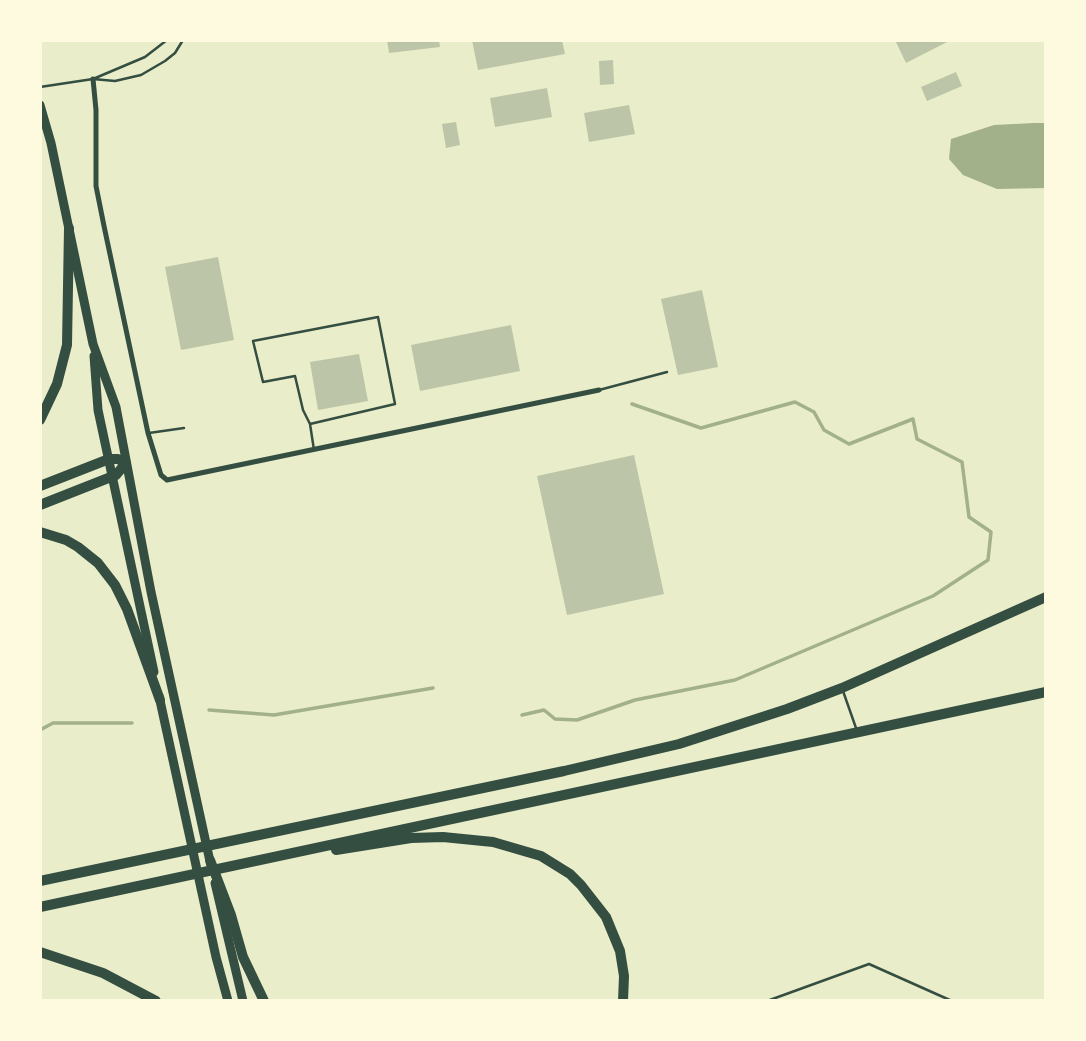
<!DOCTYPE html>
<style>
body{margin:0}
#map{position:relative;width:1086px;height:1041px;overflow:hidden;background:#e9edc9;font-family:Cabin,sans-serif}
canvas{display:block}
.frame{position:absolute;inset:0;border:42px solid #fefae0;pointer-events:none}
</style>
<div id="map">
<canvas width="1086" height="1041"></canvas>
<div class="frame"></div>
</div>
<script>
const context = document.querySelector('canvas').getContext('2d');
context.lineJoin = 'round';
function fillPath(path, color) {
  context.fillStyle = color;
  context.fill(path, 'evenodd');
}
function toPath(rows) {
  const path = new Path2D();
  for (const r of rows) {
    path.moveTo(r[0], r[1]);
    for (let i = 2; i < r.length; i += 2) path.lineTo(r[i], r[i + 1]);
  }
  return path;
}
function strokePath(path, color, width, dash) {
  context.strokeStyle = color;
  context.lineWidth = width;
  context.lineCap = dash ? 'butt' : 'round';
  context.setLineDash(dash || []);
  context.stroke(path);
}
fillPath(toPath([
 [1034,123,1046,123,1046,188,997,189,963,175,949,159,951,139,994,125]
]), '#a3b18a');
strokePath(toPath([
 [209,710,274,715,433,688],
 [522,715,544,710,555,719,577,720,635,700,735,680,933,596,988,560,991,532,969,517,962,462,917,439,913,419,849,444,824,430,814,412,795,402,701,428,632,404],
 [40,730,53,723,132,723]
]), '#a3b18a', 3.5);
fillPath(toPath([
 [387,40,439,40,440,47,389,53],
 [472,40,562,40,565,54,478,70],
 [895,40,951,40,906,63],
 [613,60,614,84,600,85,599,61],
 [956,72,962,86,927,101,921,87],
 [547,88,552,117,495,127,490,98],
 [629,105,635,134,589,142,584,113],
 [456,122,460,145,446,148,442,124],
 [218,257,234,340,181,350,165,267],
 [702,290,718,367,678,375,661,299],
 [511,325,520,371,420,391,411,345],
 [359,354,368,401,318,410,310,362],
 [634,455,664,594,567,615,537,476]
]), '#bcc5a7');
strokePath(toPath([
 [93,79,115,81,141,75,165,61,175,53,183,40],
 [40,87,93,79,145,57,167,40],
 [599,390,667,372],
 [310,424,303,410,295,376,263,382,253,341,378,317,395,404,310,424,314,450],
 [149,433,184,428],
 [843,691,856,728],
 [767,1001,869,964,952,1001]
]), '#344e41', 2.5);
strokePath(toPath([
 [93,79,96,110,96,186,104,226,148,433,161,475,167,480,599,390]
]), '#344e41', 5);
strokePath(toPath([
 [40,105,51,143,93,344,116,407,151,592,211,866],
 [94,356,98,410,154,672],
 [159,696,216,957,228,1001],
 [215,883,243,1001]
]), '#344e41', 9);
strokePath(toPath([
 [40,420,57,384,67,345,69,228],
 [40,486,109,459,118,459,126,463,116,475,40,505],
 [40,532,66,540,78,547,98,563,115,585,127,609,160,700],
 [336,850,411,838,443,837,493,842,541,856,570,874,581,885,606,917,620,951,624,976,623,1001],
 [210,860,231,915,243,957,264,1001],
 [40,881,564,771,679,744,787,709,842,688,1046,597],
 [40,907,1046,692],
 [40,952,103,973,156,1001]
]), '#344e41', 10);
</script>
